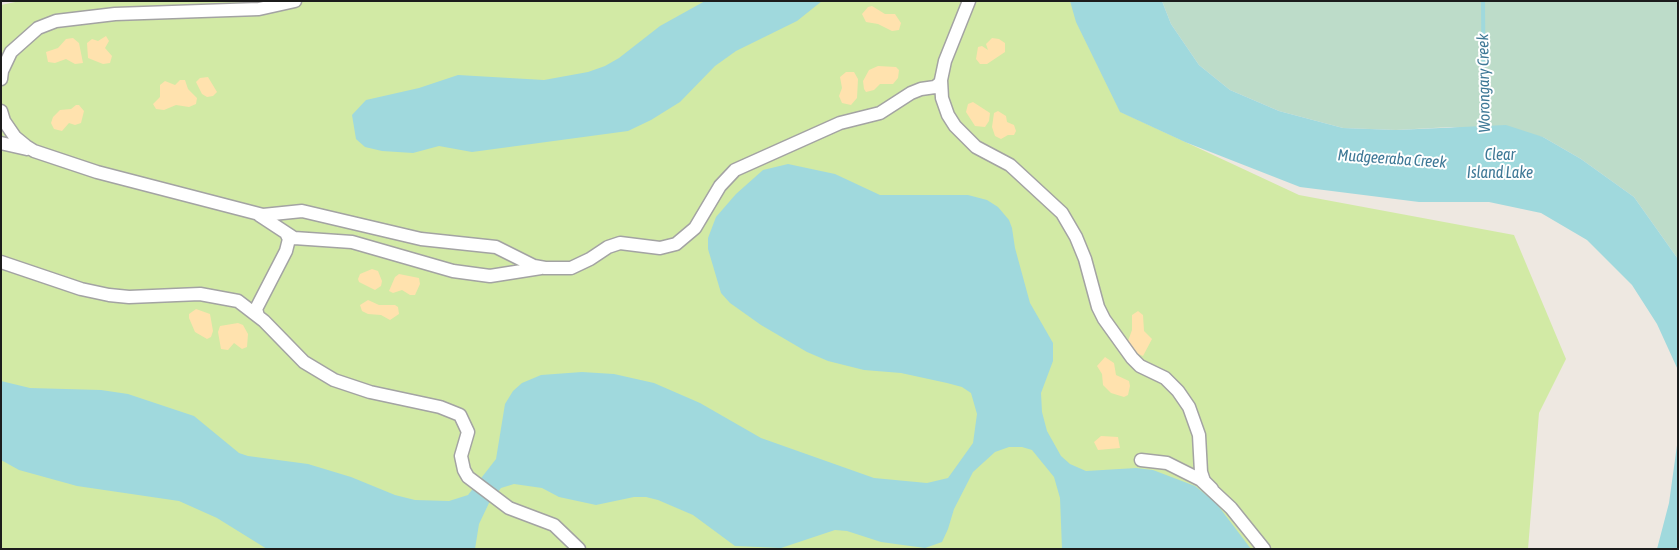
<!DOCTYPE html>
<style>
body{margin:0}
#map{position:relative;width:1679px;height:550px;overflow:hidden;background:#eee8e1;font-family:"Asap Condensed",sans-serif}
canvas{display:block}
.frame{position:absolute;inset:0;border:2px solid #1c1c1c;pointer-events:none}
</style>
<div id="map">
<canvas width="1679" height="550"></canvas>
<div class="frame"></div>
</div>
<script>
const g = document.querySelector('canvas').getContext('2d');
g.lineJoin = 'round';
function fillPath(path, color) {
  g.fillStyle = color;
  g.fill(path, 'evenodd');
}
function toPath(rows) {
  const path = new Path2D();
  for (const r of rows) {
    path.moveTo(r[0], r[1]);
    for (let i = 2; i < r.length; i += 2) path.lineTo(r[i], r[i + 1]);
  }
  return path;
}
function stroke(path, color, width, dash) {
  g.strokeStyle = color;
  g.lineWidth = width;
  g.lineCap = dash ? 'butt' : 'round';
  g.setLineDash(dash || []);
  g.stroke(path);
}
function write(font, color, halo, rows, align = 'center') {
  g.font = font + ' "Asap Condensed",sans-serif';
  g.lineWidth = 4;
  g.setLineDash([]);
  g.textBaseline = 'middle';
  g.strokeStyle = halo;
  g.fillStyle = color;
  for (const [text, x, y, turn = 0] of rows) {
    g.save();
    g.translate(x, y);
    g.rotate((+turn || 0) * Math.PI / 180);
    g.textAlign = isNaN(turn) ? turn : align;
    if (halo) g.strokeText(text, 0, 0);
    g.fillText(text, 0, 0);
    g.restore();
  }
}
const grass = toPath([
 [20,1,1070,1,1121,112,1299,195,1514,235,1566,359,1539,413,1528,549,1,549,1,5]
]);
const wetland = toPath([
 [1162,1,1678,1,1678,259,1634,197,1581,159,1543,137,1451,127,1396,130,1343,128,1279,111,1230,90,1199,65,1171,24]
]);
const sand = toPath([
 [872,6,885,14,895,14,901,23,899,30,892,31,878,24,866,22,862,14,868,7],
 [106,36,109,41,105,48,112,56,110,63,103,64,88,58,87,43,92,39,98,41],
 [73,38,79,43,83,63,75,64,66,59,55,63,48,62,46,52,58,48,66,39],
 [992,38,999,39,1005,43,1005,52,987,64,980,64,976,59,978,47,982,46,988,50,986,44],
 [878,66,896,67,899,70,898,78,893,84,880,84,874,90,866,92,864,89,863,81,869,70],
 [846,72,854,72,858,79,857,98,851,105,842,103,839,96,842,88,840,77],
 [208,77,217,92,213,96,207,97,202,94,196,82,200,78],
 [180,80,185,80,188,89,197,98,196,104,189,107,176,105,164,110,156,109,153,104,160,97,160,85,165,81,175,85],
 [973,102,990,113,989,121,985,127,975,126,966,112,968,104],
 [76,105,79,105,84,111,81,123,75,125,69,123,62,131,54,129,51,123,53,117,60,110,71,109],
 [998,111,1006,116,1007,122,1014,125,1016,131,1014,135,1008,135,1001,139,995,136,992,127,994,113],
 [372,269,378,271,382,281,381,286,375,290,359,282,358,279,360,274],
 [399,274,419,278,420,284,415,295,410,295,402,290,393,293,389,291,395,277],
 [368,300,379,305,395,305,398,307,399,314,390,320,381,315,368,314,362,311,360,305],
 [196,309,210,314,213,331,211,337,207,339,195,332,189,318,189,314],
 [1138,311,1143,315,1144,331,1152,339,1143,356,1136,353,1128,341,1132,330,1132,315],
 [238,323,243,325,248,334,247,347,242,349,234,343,228,350,221,349,218,332,220,326],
 [1105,357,1114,363,1116,375,1129,381,1130,386,1128,395,1124,397,1111,393,1103,385,1102,374,1097,366],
 [1101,436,1118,437,1120,448,1098,450,1094,442]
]);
const water = toPath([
 [705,1,822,1,797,21,736,51,715,66,680,102,651,120,628,131,472,152,439,146,413,153,382,151,365,147,356,139,352,115,366,100,419,88,458,75,544,80,588,72,605,66,619,58,660,26],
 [1070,1,1162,1,1171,24,1199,65,1230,90,1279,111,1343,128,1396,130,1506,125,1543,137,1581,159,1634,197,1678,259,1678,370,1657,324,1632,285,1587,240,1541,213,1489,202,1419,202,1300,187,1185,142,1120,112,1076,22],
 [788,164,835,174,880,195,968,195,987,200,998,207,1009,220,1012,228,1015,248,1030,303,1053,343,1053,361,1041,393,1042,412,1047,431,1061,456,1070,464,1086,471,1136,468,1153,470,1195,486,1216,503,1251,549,1062,549,1060,498,1054,477,1032,450,1022,447,1009,447,995,452,973,472,954,509,948,529,942,542,925,548,881,542,847,531,835,530,781,548,735,546,693,515,658,500,646,497,634,497,596,505,559,497,542,488,514,484,501,488,489,503,479,524,475,549,267,549,217,518,179,501,77,486,19,470,1,460,1,381,30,388,101,390,128,394,194,416,239,453,248,456,308,464,351,477,395,495,415,500,449,501,468,495,496,459,505,404,513,391,522,383,541,375,582,372,614,374,654,383,700,403,761,438,874,478,927,483,948,478,973,443,977,414,971,393,962,387,947,383,901,373,864,370,828,361,807,352,761,325,730,303,721,293,708,249,708,238,716,217,736,194,763,170],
 [1678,438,1678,549,1657,549,1669,503]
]);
const stream = toPath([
 [1483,1,1484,129]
]);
const minor = toPath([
 [969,1,945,61,941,80,942,98,948,115,955,126,976,147,1010,165,1062,213,1076,237,1085,259,1098,307,1104,319,1132,358,1140,366,1165,378,1178,391,1189,407,1199,435,1201,472,1204,481,1212,489],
 [1,79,2,71,11,52,38,28,56,21,115,14,259,9,295,1],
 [1,111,4,121,15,137,26,146,34,151,97,172,263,215,302,211,421,239,496,247,534,266,545,268,571,268,590,259,608,247,620,243,660,248,676,244,695,228,720,186,735,170,840,123,880,113,911,93,921,89,935,87,941,82],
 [1,143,27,149],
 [259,215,294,238,352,242,453,271,490,276,541,268],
 [1,262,81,289,109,295,129,297,200,294,238,301,264,321,304,362,334,380,370,392,440,407,460,415,468,432,461,456,464,470,468,477,509,508,554,525,579,549],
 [258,316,256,309,286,251,289,239,287,235],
 [1141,460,1167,463,1201,480,1231,508,1264,549]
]);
const waterNames = [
 ["Worongary Creek",1484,83,-91],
 ["Clear",1500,155],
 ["Island Lake",1500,173],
 ["Mudgeeraba Creek",1392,159,4]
];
fillPath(grass, '#d2eaa5');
fillPath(wetland, '#bddcc9');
fillPath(sand, '#ffe2ae');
fillPath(water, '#a0d9dd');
stroke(stream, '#a0d9dd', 4);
stroke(minor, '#a3a3a3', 15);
stroke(minor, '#fff', 12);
write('italic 16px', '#3e7896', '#fff', waterNames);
</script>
